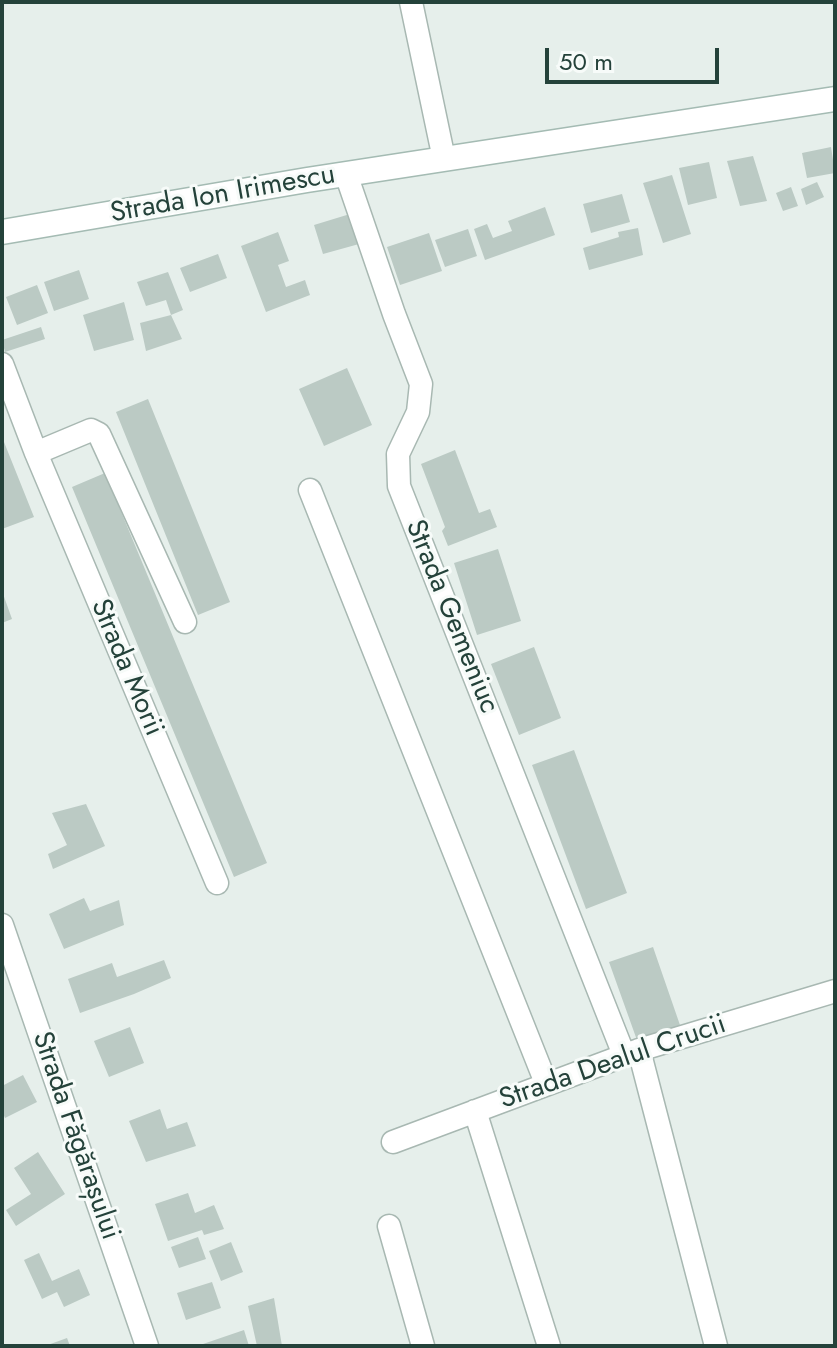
<!DOCTYPE html>
<meta charset="utf-8">
<style>
body{margin:0}
#map{position:relative;width:837px;height:1348px;overflow:hidden;background:#e6efeb;font-family:Jost,sans-serif}
canvas{display:block}
.frame{position:absolute;inset:0;border:4px solid #24423a;pointer-events:none}
.scale{position:absolute;left:545px;top:48px;width:174px;height:36px;box-sizing:border-box;border:4px solid #24423a;border-top:0;padding-left:10px;font-size:24px;line-height:28px;white-space:nowrap;color:#24423a;-webkit-text-stroke:6px #f7fbf9;paint-order:stroke}
</style>
<div id="map">
<canvas width="837" height="1348"></canvas>
<div class="frame"></div>
<div class="scale">50 m</div>
</div>
<script>
const g = document.querySelector('canvas').getContext('2d');
g.lineJoin = 'round';
function fillPath(path, color) {
  g.fillStyle = color;
  g.fill(path, 'evenodd');
}
function toPath(rows) {
  const path = new Path2D();
  for (const r of rows) {
    path.moveTo(r[0], r[1]);
    for (let i = 2; i < r.length; i += 2) path.lineTo(r[i], r[i + 1]);
  }
  return path;
}
function stroke(path, color, width, dash) {
  g.strokeStyle = color;
  g.lineWidth = width;
  g.lineCap = dash ? 'butt' : 'round';
  g.setLineDash(dash || []);
  g.stroke(path);
}
function write(font, color, halo, rows, align = 'center') {
  g.font = font + ' Jost,sans-serif';
  g.lineWidth = 6;
  g.setLineDash([]);
  g.textBaseline = 'middle';
  g.strokeStyle = halo;
  g.fillStyle = color;
  for (const [text, x, y, turn = 0] of rows) {
    g.save();
    g.translate(x, y);
    g.rotate((+turn || 0) * Math.PI / 180);
    g.textAlign = isNaN(turn) ? turn : align;
    if (halo) g.strokeText(text, 0, 0);
    g.fillText(text, 0, 0);
    g.restore();
  }
}
const building = toPath([
 [831,147,835,173,807,178,802,153],
 [753,156,767,201,740,206,727,161],
 [709,162,717,198,688,205,679,168],
 [672,175,691,234,663,243,643,183],
 [817,182,824,197,806,205,801,189],
 [791,187,798,206,783,211,776,193],
 [622,194,630,222,591,233,583,204],
 [545,207,555,235,485,260,474,229,487,224,493,238,512,231,508,221],
 [350,214,359,244,323,254,314,225],
 [638,228,643,255,589,270,583,248,619,237,618,232],
 [468,229,477,256,445,267,435,240],
 [278,232,289,261,278,265,286,287,305,280,310,295,266,312,241,246],
 [429,233,442,271,400,285,387,247],
 [218,254,227,278,190,292,180,268],
 [79,270,89,299,54,311,44,282],
 [168,272,183,310,171,315,166,300,146,306,137,282],
 [37,285,48,313,17,325,6,297],
 [124,302,134,340,94,351,83,315],
 [171,315,182,339,146,351,140,323],
 [41,327,45,339,5,352,2,340],
 [347,368,372,425,324,446,299,389],
 [148,399,230,602,198,615,116,412],
 [2,437,34,517,2,529],
 [455,450,479,513,490,509,497,527,448,546,442,531,445,527,421,464],
 [105,473,267,863,234,877,72,487],
 [498,549,521,621,477,635,454,563],
 [2,591,12,619,2,623],
 [534,647,561,718,519,735,491,664],
 [574,750,627,893,586,909,532,765],
 [86,804,105,846,53,869,48,854,67,845,52,813],
 [84,898,90,911,119,900,124,925,64,949,49,914],
 [653,947,681,1028,638,1043,609,962],
 [164,960,171,978,134,994,80,1013,68,979,112,963,117,977],
 [130,1027,144,1063,109,1077,94,1041],
 [23,1075,37,1102,5,1118,2,1111,2,1086],
 [160,1109,167,1129,187,1122,196,1146,146,1162,129,1121],
 [38,1152,65,1194,16,1226,6,1210,31,1194,14,1168],
 [188,1193,195,1213,214,1205,224,1229,204,1235,202,1230,168,1241,155,1204],
 [198,1237,206,1259,179,1268,171,1247],
 [231,1242,243,1272,221,1281,209,1251],
 [39,1253,52,1281,79,1269,90,1295,64,1307,57,1292,42,1299,24,1260],
 [212,1282,221,1308,186,1320,177,1293],
 [274,1298,282,1346,257,1346,248,1306],
 [244,1330,249,1346,204,1346,203,1344],
 [67,1338,70,1346,45,1346]
]);
const street = toPath([
 [411,2,444,159],
 [346,174,394,314,421,384,418,412,398,454,399,486,624,1055],
 [2,364,36,453,217,883],
 [36,453,91,430,99,434,185,622],
 [310,490,546,1083],
 [2,925,147,1346],
 [639,1050,716,1346],
 [475,1111,549,1346],
 [393,1142,639,1050,835,991],
 [389,1226,423,1346]
]);
const secondary = toPath([
 [2,232,307,180,835,99]
]);
const streetNames = [
 ["Strada Ion Irimescu",223,195,-10],
 ["Strada Gemeniuc",451,617,68],
 ["Strada Morii",126,668,67],
 ["Strada Dealul Crucii",613,1063,-19],
 ["Strada Făgărașului",75,1136,71]
];
fillPath(building, '#bbcac4');
stroke(street, '#a8b8b2', 25);
stroke(secondary, '#a4bbb3', 27);
stroke(street, '#fff', 22);
stroke(secondary, '#fff', 24);
write('28px', '#24423a', '#f7fbf9', streetNames);
</script>
